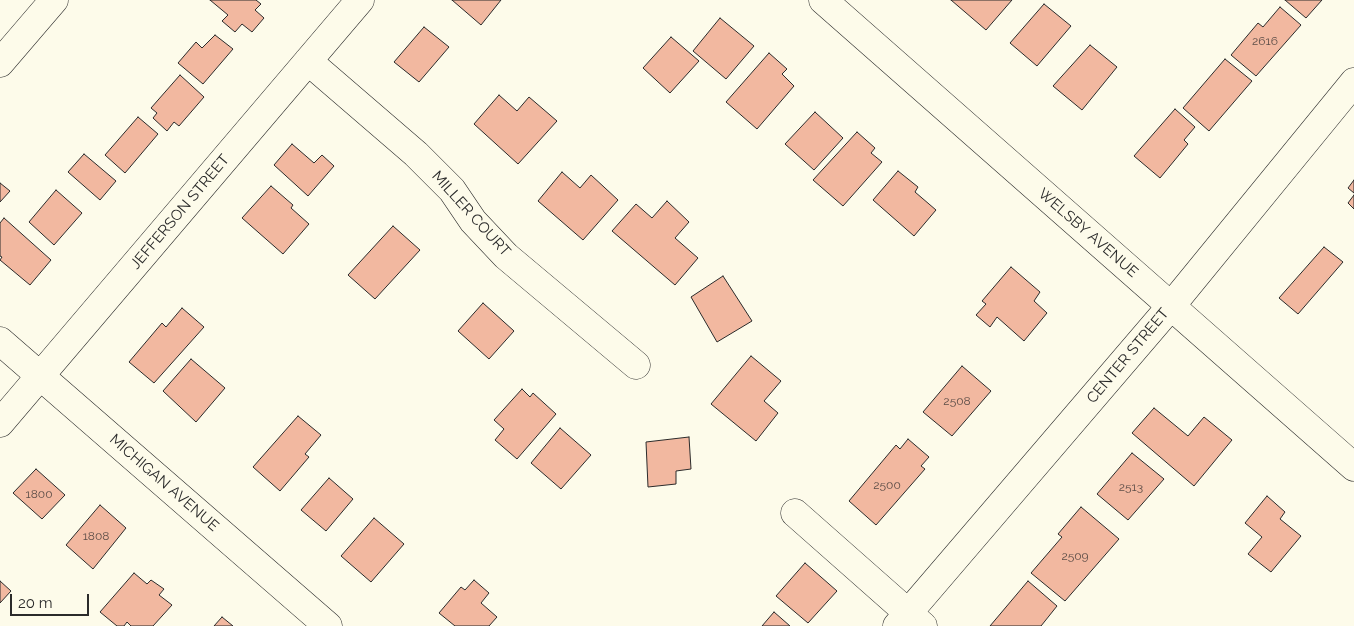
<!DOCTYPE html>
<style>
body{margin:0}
#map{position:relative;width:1354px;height:626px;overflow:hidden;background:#fdfbea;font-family:Raleway,sans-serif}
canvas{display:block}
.scale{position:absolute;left:10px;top:594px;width:79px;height:22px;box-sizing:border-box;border:2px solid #2b2b2b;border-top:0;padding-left:6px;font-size:15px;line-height:18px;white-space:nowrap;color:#2b2b2b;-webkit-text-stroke:4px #fdfbea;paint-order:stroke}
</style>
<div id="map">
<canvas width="1354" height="626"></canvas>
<div class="scale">20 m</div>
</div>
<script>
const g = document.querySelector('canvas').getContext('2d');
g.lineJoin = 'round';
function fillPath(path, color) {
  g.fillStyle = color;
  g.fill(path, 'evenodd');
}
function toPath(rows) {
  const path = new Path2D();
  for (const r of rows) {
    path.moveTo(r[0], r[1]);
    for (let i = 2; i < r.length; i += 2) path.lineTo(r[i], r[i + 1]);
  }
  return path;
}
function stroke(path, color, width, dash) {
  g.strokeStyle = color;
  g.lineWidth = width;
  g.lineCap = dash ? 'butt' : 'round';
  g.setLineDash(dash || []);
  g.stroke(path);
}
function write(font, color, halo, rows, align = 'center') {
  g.font = font + ' Raleway,sans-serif';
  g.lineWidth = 4;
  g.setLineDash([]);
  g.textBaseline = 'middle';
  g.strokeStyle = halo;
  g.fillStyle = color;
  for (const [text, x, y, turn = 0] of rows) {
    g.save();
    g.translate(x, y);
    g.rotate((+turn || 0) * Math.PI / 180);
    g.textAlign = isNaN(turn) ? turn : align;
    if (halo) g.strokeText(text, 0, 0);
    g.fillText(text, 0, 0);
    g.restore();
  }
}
const building = toPath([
 [210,0,256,0,261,4,255,10,264,18,252,32,242,24,235,32,222,21,228,15,210,0],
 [452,0,501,0,481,25,452,0],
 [951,0,1012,0,986,30,951,0],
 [1285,0,1322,0,1306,18,1285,0],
 [1044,4,1071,26,1037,66,1010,43,1044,4],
 [1280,7,1301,25,1256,76,1231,55,1258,23,1263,27,1280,7],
 [720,18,754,46,726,79,693,51,720,18],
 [424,27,449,47,419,82,394,62,424,27],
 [215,35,233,49,203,84,178,63,196,42,202,48,215,35],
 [671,37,699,61,670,93,643,68,671,37],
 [1090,45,1117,67,1082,110,1053,86,1090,45],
 [769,53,787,69,782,74,794,86,757,129,726,102,769,53],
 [1225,59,1252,81,1209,131,1183,108,1225,59],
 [180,75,204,97,179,126,174,122,167,131,153,118,157,113,151,108,180,75],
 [499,95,517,111,529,97,557,121,518,164,474,124,499,95],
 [1175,109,1195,127,1184,140,1188,144,1160,178,1134,156,1175,109],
 [815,112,843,138,814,170,785,144,815,112],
 [138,117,158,134,125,173,105,155,138,117],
 [857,132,875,148,871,153,882,162,843,206,813,180,857,132],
 [292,144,314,163,322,155,334,166,308,196,274,165,292,144],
 [84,154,116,181,100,200,68,172,84,154],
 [898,171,918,187,915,192,936,210,914,236,873,200,898,171],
 [562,172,580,188,591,175,618,200,583,240,538,201,562,172],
 [1354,180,1354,193,1348,188,1354,180],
 [0,183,10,191,0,202,0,183],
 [271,186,293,205,291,208,309,224,283,254,242,218,271,186],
 [56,190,82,213,54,245,29,222,56,190],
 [1354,195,1354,209,1348,203,1354,195],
 [667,201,689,222,675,238,698,258,675,285,612,231,636,204,652,218,667,201],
 [4,218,51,260,30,285,0,260,2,257,0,256,0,223,4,218],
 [393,226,420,250,375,299,348,275,393,226],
 [1324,247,1343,262,1298,314,1279,298,1324,247],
 [1011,267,1040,292,1034,301,1047,313,1024,341,997,317,990,327,976,315,986,304,982,301,1011,267],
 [723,276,752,321,717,342,691,297,723,276],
 [483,303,514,331,489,359,458,331,483,303],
 [182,308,204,327,154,383,129,362,162,323,166,327,182,308],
 [751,356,781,381,764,401,778,413,756,441,711,404,751,356],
 [191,359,225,388,196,422,163,391,191,359],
 [962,366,991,391,952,436,923,412,962,366],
 [522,389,530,397,533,393,556,414,517,459,495,440,504,429,494,420,522,389],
 [1154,408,1188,436,1204,417,1232,440,1194,486,1132,433,1154,408],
 [298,416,321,435,305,454,309,457,280,491,253,467,298,416],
 [560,428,591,455,561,489,531,463,560,428],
 [689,437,691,469,676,471,676,484,648,487,646,442,689,437],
 [908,439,929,457,921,466,925,469,876,525,849,501,896,445,900,449,908,439],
 [1132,453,1164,479,1128,520,1097,494,1132,453],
 [36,469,65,495,42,519,13,493,36,469],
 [329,478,353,499,326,531,301,510,329,478],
 [1267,496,1285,512,1280,519,1301,536,1271,572,1248,554,1262,537,1245,523,1267,496],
 [100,505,126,528,93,569,66,545,100,505],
 [1081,507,1119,539,1065,601,1031,573,1062,537,1058,534,1081,507],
 [374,518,404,544,371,582,341,556,374,518],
 [805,563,837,591,808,623,776,596,805,563],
 [134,573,147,584,151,580,164,589,159,595,172,605,153,626,131,626,127,622,124,626,117,626,100,612,134,573],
 [474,580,489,593,481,603,497,617,489,626,455,626,439,613,461,587,465,590,474,580],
 [0,581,11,591,0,603,0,581],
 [1028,581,1057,606,1041,626,990,626,1028,581],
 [774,612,790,626,762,626,774,612],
 [222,617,233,626,214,626,222,617]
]);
const minor = toPath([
 [823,0,1354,467],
 [308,61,416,154,452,190,473,221,506,256,636,365],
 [0,63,54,0],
 [0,341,328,626],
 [0,423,360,0],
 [795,513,923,626],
 [897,626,1171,306,1354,82]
]);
const numberNames = [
 ["2616",1265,41],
 ["2508",957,401],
 ["2500",887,485],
 ["2513",1131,487],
 ["1800",39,494],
 ["1808",96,536],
 ["2509",1075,556]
];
const streetNames = [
 ["JEFFERSON STREET",180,212,-50],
 ["MILLER COURT",471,214,48],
 ["WELSBY AVENUE",1088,233,41],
 ["CENTER STREET",1128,356,-50],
 ["MICHIGAN AVENUE",164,483,41]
];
fillPath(building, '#f2b8a0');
stroke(building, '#2b2b2b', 1);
stroke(minor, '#2b2b2b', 29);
stroke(minor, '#fdfbea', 28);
write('12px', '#5d4e48', null, numberNames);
write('15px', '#2b2b2b', '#fdfbea', streetNames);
</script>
